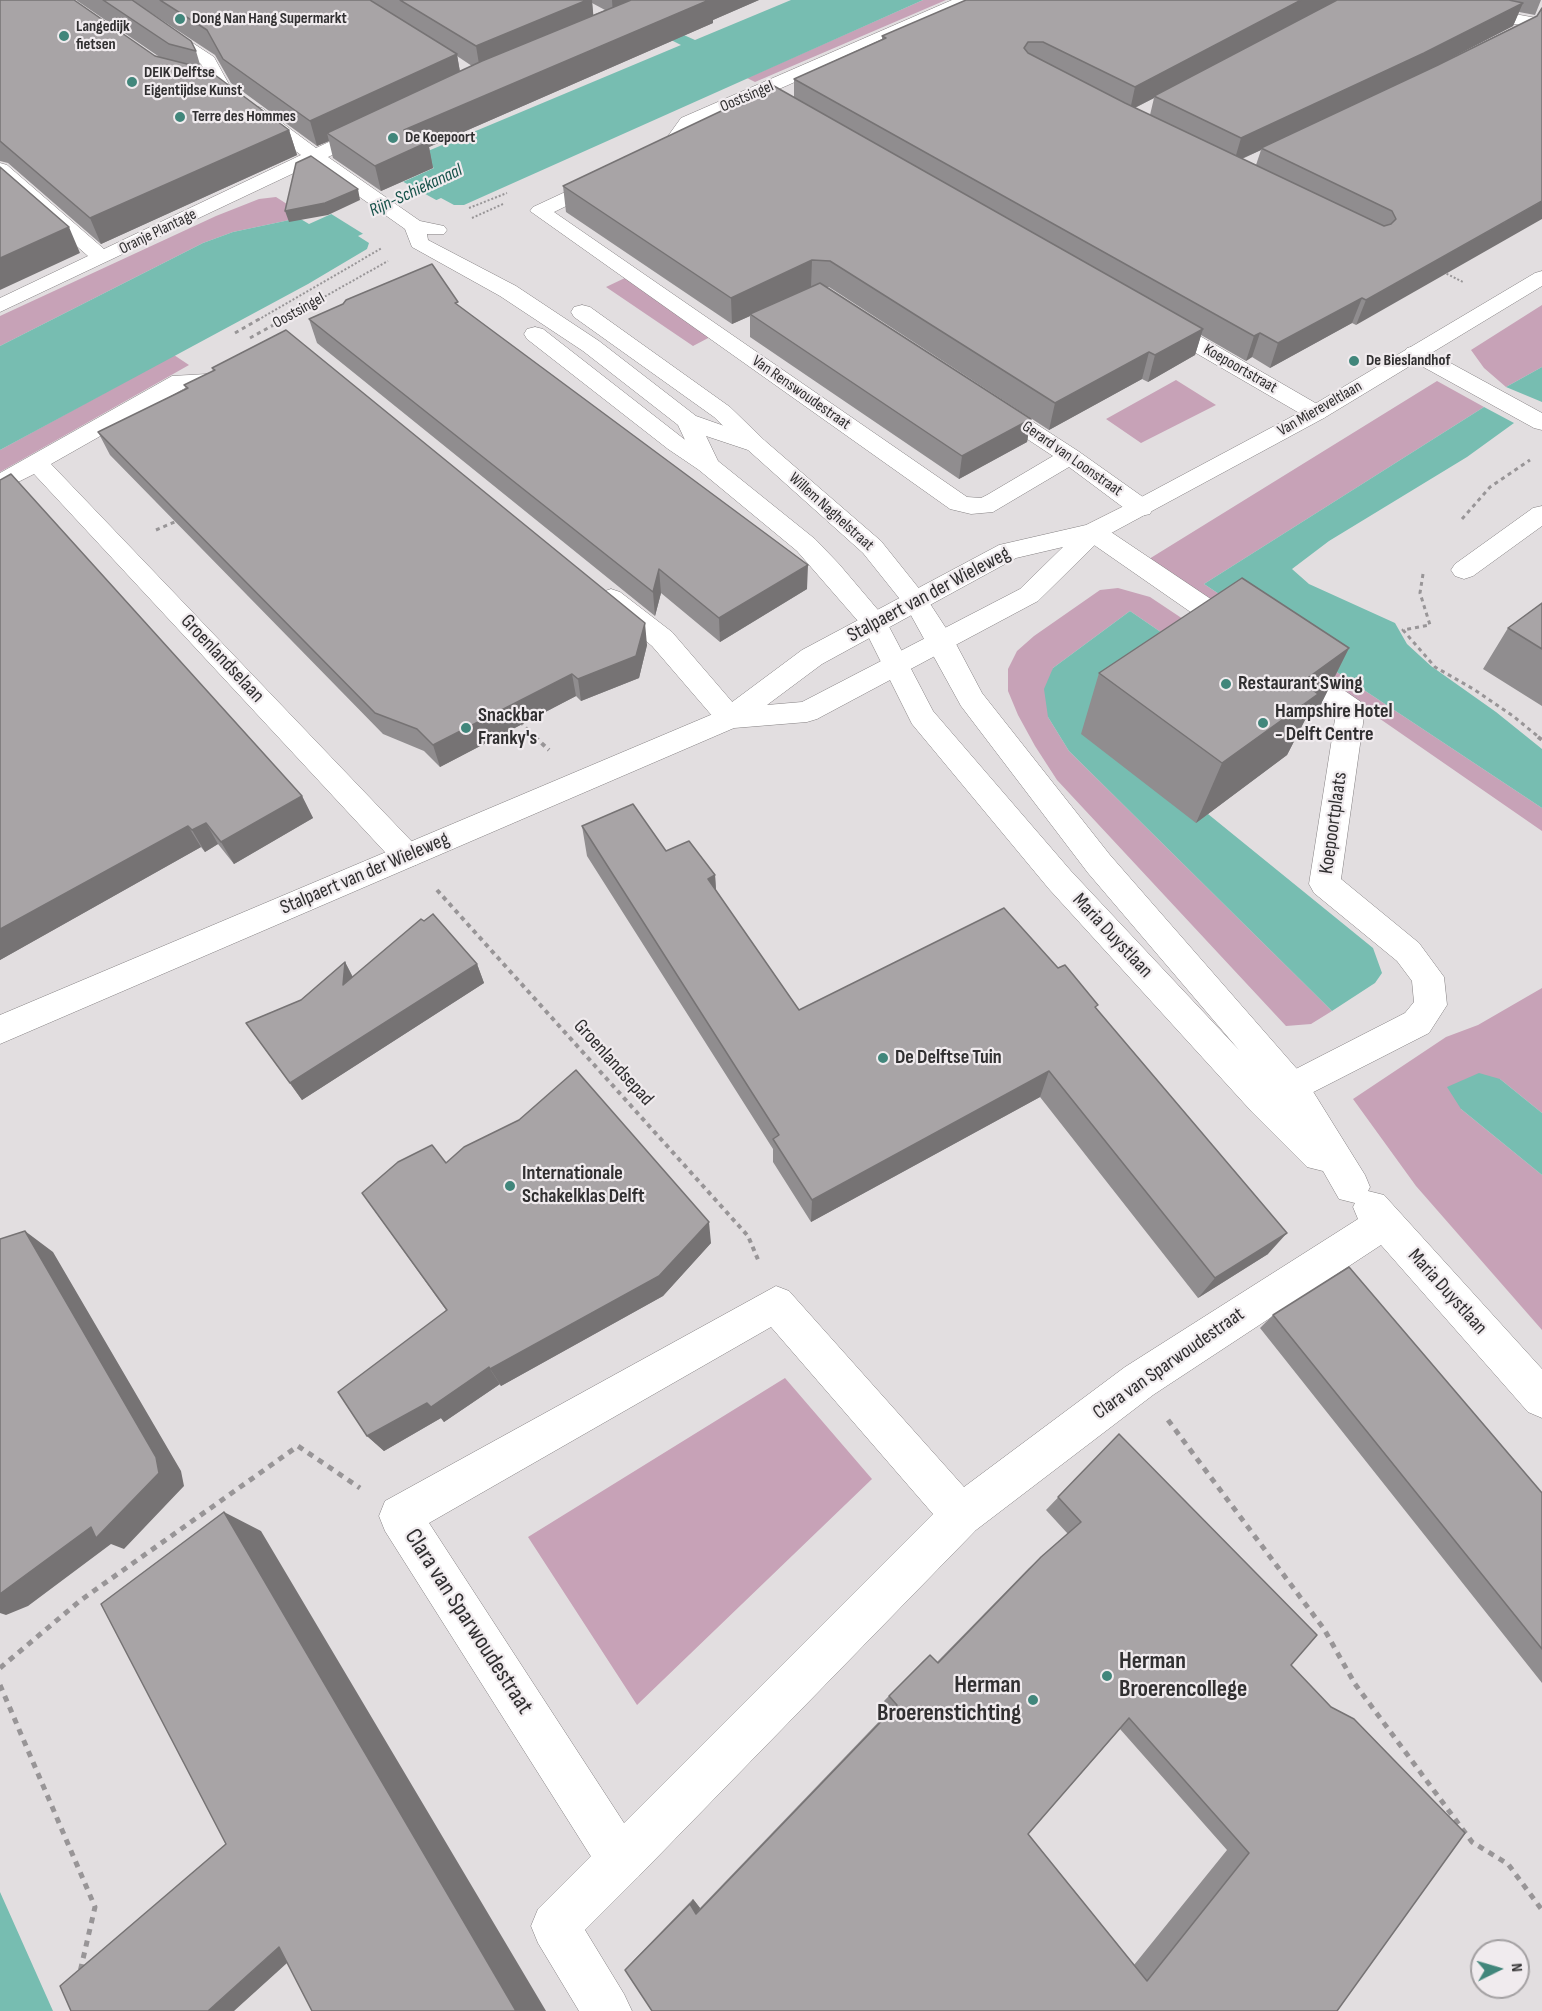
<!DOCTYPE html>
<style>
body{margin:0}
#map{position:relative;width:1542px;height:2011px;overflow:hidden;background:#e2dee0;font-family:"Sofia Sans Condensed",sans-serif}
canvas{display:block}
.north{position:absolute;left:1470px;top:1939px;width:60px;height:60px;box-sizing:border-box;background:#f0ebee;border:2px solid #a3a0a2;border-radius:50%;rotate:85deg;font-size:16px;font-weight:700;line-height:24px;text-align:center;color:#302f30}
.north::after{content:'';display:block;margin:auto;width:21px;height:27px;background:#41867b;clip-path:polygon(50% 0,100% 100%,50% 72%,0 100%)}
</style>
<div id="map">
<canvas width="1542" height="2011"></canvas>
<div class="north">N</div>
</div>
<script>
const g = document.querySelector('canvas').getContext('2d');
g.lineJoin = 'round';
function fillPath(path, color) {
  g.fillStyle = color;
  g.fill(path, 'evenodd');
}
function toPath(rows) {
  const path = new Path2D();
  for (const r of rows) {
    path.moveTo(r[0], r[1]);
    for (let i = 2; i < r.length; i += 2) path.lineTo(r[i], r[i + 1]);
  }
  return path;
}
function stroke(path, color, width, dash) {
  g.strokeStyle = color;
  g.lineWidth = width;
  g.lineCap = dash ? 'butt' : 'round';
  g.setLineDash(dash || []);
  g.stroke(path);
}
function write(font, color, halo, rows, align = 'center') {
  g.font = font + ' "Sofia Sans Condensed",sans-serif';
  g.lineWidth = 4.5;
  g.setLineDash([]);
  g.textBaseline = 'middle';
  g.strokeStyle = halo;
  g.fillStyle = color;
  for (const [text, x, y, turn = 0] of rows) {
    g.save();
    g.translate(x, y);
    g.rotate((+turn || 0) * Math.PI / 180);
    g.textAlign = isNaN(turn) ? turn : align;
    if (halo) g.strokeText(text, 0, 0);
    g.fillText(text, 0, 0);
    g.restore();
  }
}
const green = toPath([
 [923,0,946,0,755,82,747,78],
 [276,197,290,206,299,218,233,232,203,243,0,346,0,316,216,216,259,199],
 [627,277,712,336,693,346,606,287],
 [1542,305,1542,367,1506,387,1484,368,1471,350],
 [174,355,189,365,0,472,0,450],
 [1176,380,1216,405,1141,443,1106,419],
 [1437,381,1484,407,1204,584,1542,808,1542,831,1149,559],
 [1118,588,1150,597,1204,633,1184,648,1130,611,1053,668,1048,717,1069,751,1332,1011,1311,1024,1286,1026,1057,780,1035,746,1018,715,1008,691,1008,669,1017,651,1034,636,1100,590],
 [1542,988,1542,1113,1500,1079,1461,1109,1542,1175,1542,1330,1416,1186,1353,1099,1446,1037,1478,1025],
 [785,1378,872,1479,637,1705,528,1537]
]);
const water = toPath([
 [791,0,923,0,464,205,454,205,441,198,358,236,369,243,367,249,308,284,0,450,0,346,203,243,233,232,299,218,309,224,434,168,416,156,681,45,645,27,657,23,695,40],
 [1542,367,1542,402,1506,387],
 [1484,407,1514,423,1467,457,1329,541,1292,569,1309,584,1395,623,1407,644,1431,666,1496,712,1542,749,1542,808,1204,584],
 [1130,611,1184,648,1208,814,1373,948,1382,973,1375,983,1332,1011,1069,751,1048,717,1044,689,1053,668],
 [1479,1073,1500,1079,1542,1113,1542,1175,1461,1109,1447,1087],
 [0,1892,53,2011,0,2011]
]);
const pier = toPath([
 [400,180,438,201,365,235,328,212]
]);
const pathFar3 = toPath([
 [469,208,507,193],
 [472,218,503,204],
 [1443,272,1463,282],
 [258,320,382,248],
 [283,320,388,261]
]);
const pathFar2 = toPath([
 [235,333,261,318],
 [250,338,286,318],
 [1462,519,1490,487,1530,460],
 [156,530,179,520],
 [1423,574,1420,593,1430,625,1403,630,1435,667,1475,690,1513,716,1540,738],
 [520,722,537,738]
]);
const pathFar1 = toPath([
 [535,737,549,750],
 [1538,737,1542,740],
 [437,890,748,1236,759,1262]
]);
const path = toPath([
 [1168,1420,1324,1629,1355,1684,1472,1842,1508,1864,1542,1910],
 [0,1668,81,1600,298,1446,360,1488],
 [0,1685,95,1907,80,1972]
]);
const lane = toPath([
 [582,305,590,307,730,407,764,440,768,445,764,450,756,452,748,450,714,417,574,317,571,312,574,307,582,305],
 [535,327,543,329,684,439,717,460,720,465,717,470,708,473,699,470,668,449,527,339,524,334,527,329,535,327],
 [1415,346,1423,348,1542,413,1542,430,1534,428,1407,358,1404,353,1407,348,1415,346],
 [1542,506,1542,526,1473,576,1464,579,1455,576,1451,570,1455,564,1533,508,1542,506],
 [1093,524,1102,526,1248,624,1251,631,1248,638,1238,640,1228,638,1084,538,1080,532,1084,526,1093,524],
 [1290,657,1300,660,1361,702,1365,709,1341,879,1419,943,1444,977,1447,1005,1429,1033,1292,1103,1280,1099,1275,1088,1280,1077,1405,1013,1414,1002,1412,981,1397,961,1314,893,1309,884,1336,713,1280,674,1276,667,1280,660,1290,657],
 [621,1837,638,1843,644,1860,638,1877,585,1930,624,1994,632,2011,579,2011,538,1943,531,1926,538,1909,604,1843,621,1837]
]);
const street = toPath([
 [108,0,127,0,214,57,231,88,228,92,216,92,201,64,108,0],
 [952,0,974,0,972,4,695,126,677,151,657,161,643,161,640,157,643,153,663,143,681,118,952,0],
 [1403,0,1438,0,1542,19,1542,29,1411,5,1403,0],
 [255,106,262,108,316,148,365,125,379,125,381,129,379,133,328,157,420,221,444,226,447,230,444,234,427,234,428,240,516,286,599,341,696,416,764,440,881,541,925,596,955,642,982,693,1110,855,1304,1077,1365,1175,1370,1187,1368,1191,1384,1195,1542,1369,1542,1418,1528,1412,1381,1245,1153,1395,976,1530,638,1877,621,1883,604,1877,385,1531,379,1516,385,1501,776,1286,789,1291,964,1487,1125,1367,1358,1219,1353,1207,1355,1203,1339,1199,1323,1171,1307,1167,1252,1112,1049,889,912,724,864,628,797,551,699,470,678,425,583,351,500,296,412,247,405,229,313,164,0,312,0,298,88,256,0,179,0,163,7,165,104,249,301,155,248,116,246,112,248,108,255,106],
 [706,436,748,450,863,553,907,608,961,706,1088,873,1239,1050,1071,871,933,711,884,617,839,564,815,539,718,461,706,436],
 [771,1327,933,1514,624,1823,429,1523,771,1327],
 [604,174,611,176,614,180,611,184,554,212,967,497,981,498,987,495,1053,456,983,410,979,405,983,400,991,398,999,400,1078,451,1150,502,1153,508,1150,514,1141,516,1132,514,1069,467,993,512,971,514,950,509,530,211,533,207,604,174],
 [1159,315,1167,317,1324,408,1328,413,1324,418,1316,420,1308,418,1151,327,1148,322,1151,317,1159,315],
 [233,364,241,366,244,371,241,376,211,388,185,388,51,464,418,848,422,856,418,864,407,868,396,864,34,474,0,491,0,473,172,376,207,374,233,364],
 [611,589,620,592,672,632,740,711,744,718,740,725,730,728,720,725,652,646,602,604,598,598,602,592,611,589]
]);
const secondary = toPath([
 [1542,271,1542,286,1324,418,1102,538,1038,601,817,719,807,722,734,728,0,1044,0,1015,720,711,802,650,999,545,1086,525,1132,502,1308,408,1535,273,1542,271],
 [1063,547,1020,589,802,702,767,705,822,664,1016,558,1063,547]
]);
const wall = toPath([
 [0,0,161,58,76,0,759,0,713,20,713,23,429,147,433,168,381,191,333,158,329,141,317,146,231,83,215,55,142,7,196,51,201,68,289,130,297,155,101,244,8,163,0,161],
 [592,3,605,10,593,15],
 [457,56,472,66,460,71],
 [966,0,1541,0,1535,15,1519,12,1513,26,1429,69,1537,16,1356,325,1352,323,1270,368,1252,357,1246,361,1201,335,1195,355,1148,382,1142,379,1049,430,829,287,826,287,1031,419,1027,442,959,479,750,337,750,316,732,324,566,212,563,186,794,98,794,79,882,39,882,36],
 [1154,98,1150,115,1135,108],
 [1261,150,1256,165,1242,159],
 [309,319,807,589,720,642,661,593,655,616,317,343],
 [212,368,647,645,639,678,581,701,576,696,440,767,424,751,383,734,110,455,98,432,186,389,184,385,213,371],
 [0,480,302,796,313,818,234,864,218,844,205,852,201,847,0,960],
 [1542,603,1542,706,1483,669,1508,628],
 [1349,648,1318,710,1305,720,1287,755,1196,823,1081,734,1099,673],
 [582,826,666,851,715,875,716,891,799,1010,1058,968,1097,1009,1268,1254,1198,1298,1040,1097,811,1222,773,1162,773,1149,587,856],
 [345,962,353,977,477,964,484,983,302,1100,246,1023,301,1000],
 [362,1193,711,1243,663,1296,501,1386,500,1384,444,1422,441,1418,384,1451,367,1436,446,1310],
 [1273,1315,1542,1493,1542,1683,1260,1328],
 [1119,1434,1291,1665,1337,2011,625,1970,633,1961,693,1899,700,1908,891,1709,884,1701,923,1661,930,1655,937,1662,1029,1568,1068,1534,1046,1510],
 [1120,1729,1227,1850,1134,1965,1028,1834]
]);
const shadedWall = toPath([
 [587,0,592,0,594,23,480,70,476,46],
 [612,0,649,0,613,15],
 [707,0,759,0,713,20,713,23,429,147,433,168,381,191,375,166,404,130],
 [1301,0,1337,0,1154,96,1154,98,1130,110,1135,87],
 [1523,3,1513,26,1415,77,1261,148,1261,150,1234,162,1241,138],
 [457,54,461,79,327,133,329,141,317,146,310,121],
 [289,130,297,155,101,244,90,218],
 [358,189,360,200,328,215,289,222,285,211],
 [1542,201,1542,219,1356,325,1366,300],
 [69,227,80,253,0,290,0,258],
 [812,260,811,287,750,314,750,316,732,324,731,298],
 [1362,298,1352,323,1270,368,1278,343],
 [1203,329,1195,355,1148,382,1155,355],
 [1260,333,1252,357,1246,361,1254,336],
 [1149,352,1142,379,1049,430,1055,403],
 [1031,419,1027,442,959,479,962,456],
 [808,565,807,589,720,642,719,618],
 [659,569,661,593,655,616,653,592],
 [645,623,647,645,639,678,581,701,578,679],
 [1349,648,1318,710,1305,720,1287,755,1196,823,1222,763,1302,682],
 [572,674,576,696,440,767,433,745],
 [302,796,313,818,234,864,221,842],
 [206,823,218,844,205,852,192,830],
 [188,826,201,847,0,960,0,929],
 [715,875,717,905,708,879],
 [345,962,355,982,343,985],
 [477,964,484,983,302,1100,290,1083],
 [1049,1071,1040,1097,811,1222,812,1200],
 [709,1222,711,1243,663,1296,501,1386,490,1369],
 [25,1231,53,1252,181,1471,184,1486,124,1549,111,1544,28,1606,6,1615,0,1613,0,1594],
 [1287,1233,1268,1254,1198,1298,1215,1278],
 [489,1367,500,1384,444,1422,441,1418,384,1451,367,1436],
 [224,1512,261,1531,546,2011,516,2011],
 [693,1899,700,1908,696,1914,690,1904],
 [318,1935,234,2011,208,2011,279,1947]
]);
const building = toPath([
 [0,0,74,0,155,56,207,69,289,130,90,218,0,141,0,0],
 [103,0,132,0,191,41,196,51,169,44,103,0],
 [160,0,370,0,457,54,310,121,223,59,207,30,160,0],
 [400,0,587,0,476,46,400,0],
 [631,0,709,0,404,130,428,142,375,166,327,133,482,61,631,0],
 [966,0,1301,0,1135,87,1043,42,1028,42,1024,48,1028,53,1125,103,1384,226,1391,224,1396,219,1392,211,1261,148,1438,65,1537,16,1542,8,1542,201,1366,300,1362,298,1278,343,1260,333,1254,336,794,79,886,38,882,36,966,0],
 [1337,0,1509,0,1523,3,1424,53,1241,138,1154,96,1337,0],
 [774,86,1203,329,1155,355,1149,352,1055,403,830,261,812,260,731,298,563,186,774,86],
 [311,156,358,189,325,203,285,211,296,163,311,156],
 [0,167,69,227,0,258,0,167],
 [432,264,458,302,455,303,808,565,719,618,659,569,653,592,309,319,343,304,346,300,432,264],
 [820,283,1031,419,962,456,750,314,820,283],
 [286,330,645,623,636,656,578,679,572,674,433,745,417,729,375,713,98,432,188,388,184,385,215,370,212,368,286,330],
 [11,474,302,796,221,842,206,823,192,830,188,826,0,929,0,480,11,474],
 [1242,578,1349,648,1302,682,1318,694,1222,763,1099,673,1242,578],
 [1542,603,1542,649,1508,628,1542,603],
 [633,804,666,851,689,841,715,875,708,879,799,1010,1004,908,1058,968,1065,965,1098,1005,1095,1007,1287,1233,1215,1278,1049,1071,812,1200,773,1139,779,1135,582,826,633,804],
 [433,914,477,964,290,1083,246,1023,301,1000,345,962,343,985,421,919,424,921,433,914],
 [576,1070,709,1222,659,1276,490,1369,489,1367,431,1407,427,1403,367,1436,338,1392,447,1310,362,1193,398,1162,432,1145,446,1163,464,1147,519,1120,576,1070],
 [25,1231,156,1457,159,1473,96,1538,91,1527,0,1594,0,1239,25,1231],
 [1349,1267,1542,1493,1542,1649,1273,1315,1349,1267],
 [1119,1434,1317,1635,1291,1665,1331,1707,1354,1719,1465,1833,1337,2011,652,2011,625,1970,690,1904,696,1914,897,1705,889,1696,930,1655,938,1663,1041,1557,1081,1522,1058,1497,1119,1434],
 [1129,1718,1249,1853,1147,1981,1028,1834,1129,1718],
 [224,1512,516,2011,312,2011,279,1947,208,2011,71,2011,60,1986,226,1844,101,1604,224,1512]
]);
const markers = [
 [180,19,6,"#41867b"],
 [64,36,6,"#41867b"],
 [132,82,6,"#41867b"],
 [180,117,6,"#41867b"],
 [393,138,6,"#41867b"],
 [1354,361,6,"#41867b"],
 [1226,684,6,"#41867b"],
 [1263,723,6,"#41867b"],
 [466,728,6,"#41867b"],
 [883,1058,6,"#41867b"],
 [510,1186,6,"#41867b"],
 [1107,1676,6,"#41867b"],
 [1033,1700,6,"#41867b"]
];
const farPoinames = [
 ["Dong Nan Hang Supermarkt",192,19],
 ["Langedijk",76,27],
 ["fietsen",76,45],
 ["DEIK Delftse",144,73],
 ["Eigentijdse Kunst",144,91],
 ["Terre des Hommes",192,117],
 ["De Koepoort",405,138],
 ["De Bieslandhof",1366,361]
];
const farStreetnames = [
 ["Oostsingel",747,97,-23],
 ["Oranje Plantage",158,232,-26],
 ["Oostsingel",299,311,-29],
 ["Koepoortstraat",1240,369,30],
 ["Van Renswoudestraat",801,393,35],
 ["Van Miereveltlaan",1320,409,-30],
 ["Gerard van Loonstraat",1072,459,35],
 ["Willem Naghelstraat",831,512,42]
];
const farWaternames = [
 ["Rijn-Schiekanaal",416,191,-25]
];
const streetNames = [
 ["Stalpaert van der Wieleweg",929,595,-28],
 ["Groenlandselaan",222,659,47],
 ["Koepoortplaats",1334,823,-82],
 ["Stalpaert van der Wieleweg",365,874,-23],
 ["Maria Duystlaan",1112,936,47],
 ["Groenlandsepad",613,1063,48],
 ["Maria Duystlaan",1447,1292,48],
 ["Clara van Sparwoudestraat",1169,1364,-35]
];
const poiNames = [
 ["Restaurant Swing",1238,684],
 ["Hampshire Hotel",1275,712],
 ["- Delft Centre",1275,735],
 ["Snackbar",478,716],
 ["Franky's",478,739],
 ["De Delftse Tuin",895,1058],
 ["Internationale",522,1174],
 ["Schakelklas Delft",522,1197]
];
const nearStreetnames = [
 ["Clara van Sparwoudestraat",468,1622,57]
];
const nearPoinames = [
 ["Herman",1119,1662],
 ["Broerencollege",1119,1690],
 ["Herman",1021,1686,"right"],
 ["Broerenstichting",1021,1714,"right"]
];
fillPath(green, '#c7a2b7');
fillPath(water, '#77bdb1');
fillPath(pier, '#e2dee0');
stroke(lane, '#848082', 1);
stroke(street, '#848082', 1);
stroke(secondary, '#848082', 1);
stroke(pathFar3, '#989597', 2, [2, 2]);
stroke(pathFar2, '#989597', 3, [4, 4]);
stroke(pathFar1, '#989597', 4, [4.5, 4.5]);
stroke(path, '#989597', 5, [6, 6]);
fillPath(lane, '#fff');
fillPath(street, '#fff');
fillPath(secondary, '#fff');
fillPath(wall, '#908d8f');
fillPath(shadedWall, '#767374');
fillPath(building, '#a8a4a6');
stroke(building, '#767374', 1.5);
for (const [x, y, r, color] of markers) {
  const dot = new Path2D();
  dot.arc(x, y, r, 0, 2 * Math.PI);
  g.fillStyle = color;
  g.fill(dot);
  stroke(dot, '#f0ebee', 2);
}
write('bold 16px', '#302f30', '#f0ebee', farPoinames, 'left');
write('16px', '#302f30', '#f0ebee', farStreetnames);
write('italic 18px', '#16524a', '#f0ebee', farWaternames);
write('20px', '#302f30', '#f0ebee', streetNames);
write('bold 20px', '#302f30', '#f0ebee', poiNames, 'left');
write('24px', '#302f30', '#f0ebee', nearStreetnames);
write('bold 24px', '#302f30', '#f0ebee', nearPoinames, 'left');
</script>
